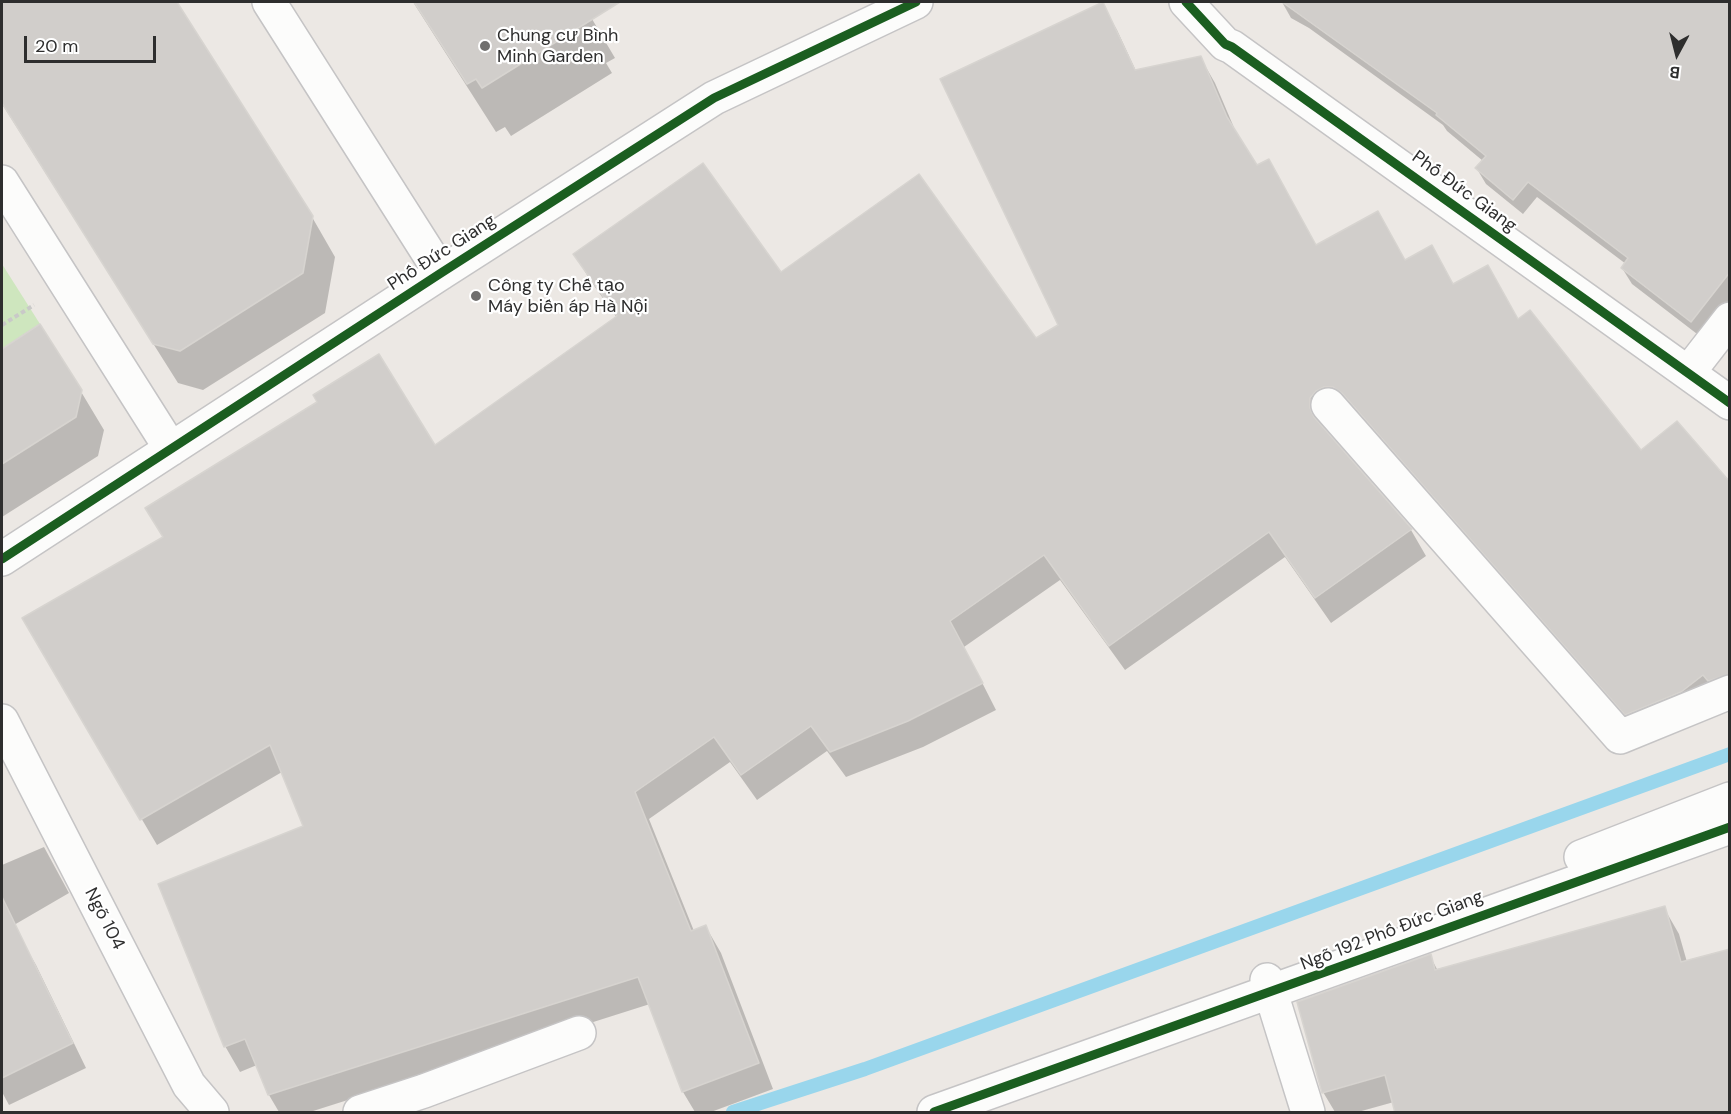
<!DOCTYPE html>
<meta charset="utf-8">
<style>
body{margin:0}
#map{position:relative;width:1731px;height:1114px;overflow:hidden;background:#ece8e4;font-family:"DM Sans",sans-serif}
canvas{display:block}
.frame{position:absolute;inset:0;border:3px solid #2e2e2e;pointer-events:none}
.north{position:absolute;left:1647px;top:24px;width:60px;height:60px;-webkit-text-stroke:4px #fff;paint-order:stroke;rotate:187deg;font-size:16px;font-weight:700;line-height:24px;text-align:center;color:#2e2e2e}
.north::after{content:'';display:block;margin:auto;width:21px;height:27px;background:#2e2e2e;clip-path:polygon(50% 0,100% 100%,50% 72%,0 100%)}
.scale{position:absolute;left:24px;top:36px;width:132px;height:27px;box-sizing:border-box;border:3px solid #2e2e2e;border-top:0;padding-left:8px;font-size:18px;line-height:21px;white-space:nowrap;color:#2e2e2e;-webkit-text-stroke:4px #fff;paint-order:stroke}
</style>
<div id="map">
<canvas width="1731" height="1114"></canvas>
<div class="frame"></div>
<div class="north">B</div>
<div class="scale">20 m</div>
</div>
<script>
const g = document.querySelector('canvas').getContext('2d');
g.lineJoin = 'round';
function fillPath(path, color) {
  g.fillStyle = color;
  g.fill(path, 'evenodd');
}
function toPath(rows) {
  const path = new Path2D();
  for (const r of rows) {
    path.moveTo(r[0], r[1]);
    for (let i = 2; i < r.length; i += 2) path.lineTo(r[i], r[i + 1]);
  }
  return path;
}
function stroke(path, color, width, dash) {
  g.strokeStyle = color;
  g.lineWidth = width;
  g.lineCap = dash ? 'butt' : 'round';
  g.setLineDash(dash || []);
  g.stroke(path);
}
function write(font, color, halo, rows, align = 'center') {
  g.font = font + ' "DM Sans",sans-serif';
  g.lineWidth = 4.5;
  g.setLineDash([]);
  g.textBaseline = 'middle';
  g.strokeStyle = halo;
  g.fillStyle = color;
  for (const [text, x, y, turn = 0] of rows) {
    g.save();
    g.translate(x, y);
    g.rotate((+turn || 0) * Math.PI / 180);
    g.textAlign = isNaN(turn) ? turn : align;
    if (halo) g.strokeText(text, 0, 0);
    g.fillText(text, 0, 0);
    g.restore();
  }
}
const green = toPath([
 [2,264,40,324,2,349]
]);
const shadow = toPath([
 [2,2,175,2,312,217,335,257,325,313,203,390,178,383,2,104],
 [413,2,582,2,615,58,606,63,612,73,511,136,505,127,496,132],
 [1282,2,1730,2,1730,299,1701,337,1632,284,1622,268,1626,264,1537,197,1523,214,1486,184,1477,169,1483,161,1447,131,1443,125,1309,28,1291,18],
 [1102,4,1117,30,1136,71,1200,57,1215,83,1238,137,1257,167,1316,246,1405,262,1453,286,1518,321,1641,452,1730,483,1730,704,1641,740,1325,425,1324,431,1411,530,1426,556,1331,623,1285,557,1125,670,1060,580,964,647,996,710,923,747,846,777,827,751,757,800,730,762,649,819,694,931,706,927,721,953,773,1089,711,1112,695,1112,683,1092,650,1004,310,1112,279,1112,269,1095,257,1065,240,1072,225,1046,305,827,282,772,157,845,24,619,435,447,617,318,590,280,575,255,781,274,1036,340,1060,325],
 [40,326,80,390,104,430,98,456,2,517,2,351],
 [44,847,69,893,2,932,2,865],
 [1664,908,1679,934,1687,962,1394,1102,1358,1112,1335,1112,1323,1092,1430,956,1438,971],
 [22,941,36,965,86,1068,9,1105,2,1092,2,949]
]);
const stream = toPath([
 [733,1112,865,1069,1730,754]
]);
const building = toPath([
 [2,2,177,2,313,216,303,273,180,351,153,344,2,103,2,2],
 [414,2,620,2,482,88,476,79,467,84,414,2],
 [1103,2,1135,70,1201,56,1227,117,1257,165,1269,159,1316,245,1378,211,1405,260,1432,245,1453,284,1488,265,1518,319,1530,310,1641,450,1677,421,1730,482,1730,674,1708,681,1703,675,1681,692,1625,715,1342,393,1333,387,1324,387,1316,391,1310,398,1310,408,1314,417,1412,529,1315,598,1269,532,1109,646,1044,555,950,621,983,683,908,721,830,752,811,726,741,775,714,737,635,792,691,931,706,925,759,1063,682,1092,638,977,268,1095,245,1039,224,1047,158,884,303,826,270,745,140,820,22,618,163,537,145,508,317,402,313,395,379,354,435,445,617,316,573,254,703,163,781,272,919,174,1036,338,1058,325,940,79,1103,2],
 [1282,2,1730,2,1730,272,1691,322,1621,268,1628,258,1528,182,1513,200,1475,168,1486,156,1436,115,1437,113,1282,2],
 [40,324,82,390,76,417,2,464,2,349,40,324],
 [2,897,73,1043,2,1078,2,897],
 [1665,906,1681,962,1730,949,1730,1113,1395,1113,1385,1075,1322,1093,1297,1002,1431,954,1435,970,1665,906]
]);
const path = toPath([
 [2,325,34,305]
]);
const minor = toPath([
 [269,2,441,273],
 [1186,2,1225,44,1232,47,1730,403],
 [2,182,171,449],
 [1688,373,1730,319],
 [1328,405,1620,737,1730,692],
 [2,559,441,273,714,98,916,2],
 [2,721,189,1085,212,1112],
 [1581,857,1730,799],
 [1267,980,1308,1112],
 [360,1112,424,1091,579,1033],
 [934,1112,1730,827]
]);
const cycleway = toPath([
 [1186,2,1225,44,1232,47,1730,403],
 [2,559,441,273,714,98,916,2],
 [934,1112,1730,827]
]);
const markers = [
 [485,46,6,"#706f6e"],
 [476,296,6,"#706f6e"]
];
const poiNames = [
 ["Chung cư Bình",497,36],
 ["Minh Garden",497,57],
 ["Công ty Chế tạo",488,286],
 ["Máy biến áp Hà Nội",488,307]
];
const streetNames = [
 ["Phố Đức Giang",1464,192,36],
 ["Phố Đức Giang",442,253,-33],
 ["Ngõ 104",104,919,63],
 ["Ngõ 192 Phố Đức Giang",1392,931,-21]
];
fillPath(green, '#cee6be');
fillPath(shadow, '#0003');
stroke(stream, '#99d6ec', 14);
fillPath(building, '#d1cecb');
stroke(building, '#d7d4d0', 1.5);
stroke(minor, '#c5c4c5', 36);
stroke(path, '#c9c9c8', 4, [4.5, 3]);
stroke(minor, '#fcfcfb', 33);
stroke(cycleway, '#1b5e20', 9);
for (const [x, y, r, color] of markers) {
  const dot = new Path2D();
  dot.arc(x, y, r, 0, 2 * Math.PI);
  g.fillStyle = color;
  g.fill(dot);
  stroke(dot, '#fff', 2);
}
write('18px', '#2e2e2e', '#fff', poiNames, 'left');
write('18px', '#2e2e2e', '#fff', streetNames);
</script>
